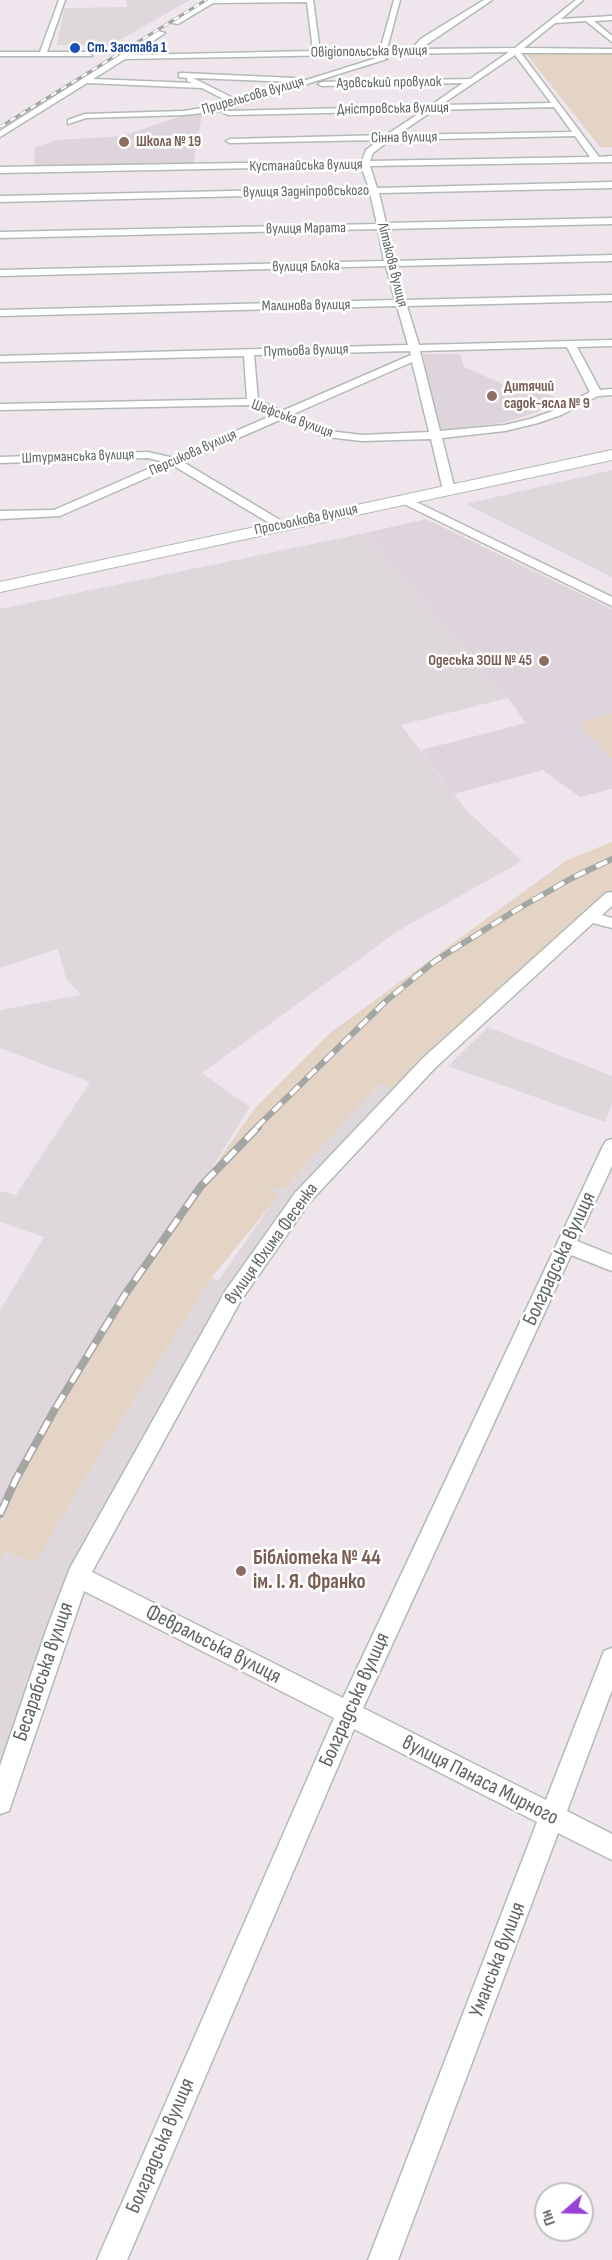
<!DOCTYPE html>
<meta charset="utf-8">
<style>
body{margin:0}
#map{position:relative;width:612px;height:2260px;overflow:hidden;background:#eee6ec;font-family:"Sofia Sans Condensed",sans-serif}
canvas{display:block}
.north{position:absolute;left:534px;top:2182px;width:60px;height:60px;box-sizing:border-box;background:#fff;border:2px solid #bfc1bf;border-radius:50%;rotate:250deg;font-size:16px;font-weight:700;line-height:24px;text-align:center;color:#5e655e}
.north::after{content:'';display:block;margin:auto;width:21px;height:27px;background:#9843d8;clip-path:polygon(50% 0,100% 100%,50% 72%,0 100%)}
</style>
<div id="map">
<canvas width="612" height="2260"></canvas>
<div class="north">Пн</div>
</div>
<script>
const g = document.querySelector('canvas').getContext('2d');
g.lineJoin = 'round';
function fillPath(path, color) {
  g.fillStyle = color;
  g.fill(path, 'evenodd');
}
function toPath(rows) {
  const path = new Path2D();
  for (const r of rows) {
    path.moveTo(r[0], r[1]);
    for (let i = 2; i < r.length; i += 2) path.lineTo(r[i], r[i + 1]);
  }
  return path;
}
function stroke(path, color, width, dash) {
  g.strokeStyle = color;
  g.lineWidth = width;
  g.lineCap = dash ? 'butt' : 'round';
  g.setLineDash(dash || []);
  g.stroke(path);
}
function write(font, color, halo, rows, align = 'center') {
  g.font = font + ' "Sofia Sans Condensed",sans-serif';
  g.lineWidth = 5;
  g.setLineDash([]);
  g.textBaseline = 'middle';
  g.strokeStyle = halo;
  g.fillStyle = color;
  for (const [text, x, y, turn = 0] of rows) {
    g.save();
    g.translate(x, y);
    g.rotate((+turn || 0) * Math.PI / 180);
    g.textAlign = isNaN(turn) ? turn : align;
    if (halo) g.strokeText(text, 0, 0);
    g.fillText(text, 0, 0);
    g.restore();
  }
}
const industrial = toPath([
 [126,0,190,0,111,45,57,45,64,8,127,7],
 [612,470,612,577,466,504],
 [365,533,508,698,401,725,467,811,522,861,398,931,202,1073,250,1107,0,1508,0,1310,44,1237,0,1222,0,1191,16,1195,90,1082,0,1048,0,1010,81,995,66,979,58,949,0,968,0,609],
 [488,1027,612,1076,612,1104,605,1122,448,1066],
 [380,1083,397,1092,226,1292,63,1585,0,1779,0,1562,4,1549,34,1563,99,1455,212,1277,218,1281,278,1195,269,1191,272,1186,284,1189]
]);
const education = toPath([
 [202,114,193,165,34,169,35,147,58,140,123,136,181,116],
 [423,354,460,354,464,367,516,390,536,390,568,402,506,422,439,431],
 [426,519,612,609,612,789,580,797,543,770,454,794,421,750,526,723,508,698,365,533]
]);
const green = toPath([
 [526,54,612,54,612,147,600,147],
 [612,713,612,759,578,723],
 [612,842,612,894,397,1092,380,1083,284,1189,272,1187,269,1191,279,1195,212,1277,99,1455,34,1564,5,1550,0,1562,0,1506,124,1296,255,1108,330,1033,567,860]
]);
const street = toPath([
 [59,0,65,0,47,52,89,52,92,56,0,56,0,52,40,52,59,0],
 [208,0,313,0,320,51,380,50,394,0,400,0,387,49,411,49,422,38,484,0,492,0,420,49,515,48,576,0,583,0,561,19,612,16,612,20,594,21,612,36,612,42,586,21,555,23,524,48,612,49,612,53,521,53,599,157,612,156,612,162,370,166,377,188,612,182,612,188,379,193,386,223,612,218,612,224,387,229,394,261,612,255,612,261,395,266,405,300,612,295,612,301,407,306,419,345,612,340,612,346,577,347,600,390,612,389,612,395,598,396,561,415,538,423,505,431,442,438,455,490,449,494,443,490,431,439,362,441,327,437,282,419,183,462,285,523,287,526,281,530,174,466,60,516,0,519,0,511,54,510,164,462,148,458,0,463,0,457,148,452,174,458,273,415,251,405,0,410,0,404,247,399,244,356,0,362,0,356,408,345,397,306,0,316,0,310,395,300,386,266,0,276,0,270,384,261,378,229,0,238,0,232,377,224,370,193,0,202,0,196,369,188,361,166,0,173,0,167,362,161,366,150,379,140,230,143,226,141,230,139,386,135,423,111,228,115,224,113,228,111,430,106,463,83,322,86,318,84,322,82,470,79,509,52,125,59,93,79,193,83,187,81,187,78,179,77,179,73,182,73,294,78,298,80,294,82,193,78,239,101,380,57,387,59,220,111,184,115,86,118,68,124,68,120,85,114,184,111,231,103,202,88,87,83,0,137,0,131,158,31,165,33,132,55,313,51,307,2,213,3,178,24,172,23,208,0],
 [515,55,551,103,441,105,515,55],
 [554,107,572,132,397,135,434,110,554,107],
 [575,136,590,157,370,161,373,153,390,140,575,136],
 [567,347,590,392,553,411,530,419,505,425,440,431,420,351,567,347],
 [410,351,411,355,282,411,258,400,254,355,410,351],
 [412,362,429,432,362,435,329,431,291,415,412,362],
 [404,496,612,597,612,606,400,502,400,498,404,496],
 [612,892,612,906,602,915,612,918,612,928,593,923,435,1068,309,1203,240,1302,92,1572,343,1698,603,1146,606,1141,612,1139,612,1166,577,1241,612,1255,612,1271,571,1255,363,1708,546,1800,604,1651,612,1648,612,1690,567,1811,612,1834,612,1860,558,1833,398,2260,368,2260,537,1822,354,1729,127,2260,97,2260,334,1718,84,1591,12,1802,9,1811,0,1814,0,1766,47,1628,70,1568,226,1290,295,1193,423,1058,606,893,612,892]
]);
const secondary = toPath([
 [612,450,612,460,0,592,0,582,612,450]
]);
const railFar2 = toPath([
 [0,127,206,0]
]);
const railFar1 = toPath([
 [256,1128,387,1000,435,961,516,910,572,878,612,859]
]);
const rail = toPath([
 [0,1514,16,1479,55,1409,124,1296,201,1186,258,1127]
]);
const markers = [
 [75,48,6,"#1a4fb4"],
 [124,142,6,"#8d6e63"],
 [492,396,6,"#8d6e63"],
 [544,661,6,"#8d6e63"],
 [241,1571,6,"#8d6e63"]
];
const farTransitnames = [
 ["Ст. Застава 1",87,48]
];
const farStreetnames = [
 ["Овідіопольська вулиця",369,52,-1],
 ["Азовський провулок",389,83,-1],
 ["Прирельсова вулиця",253,96,-16],
 ["Дністровська вулиця",393,109,-1],
 ["Сінна вулиця",404,138,-1],
 ["Кустанайська вулиця",306,166,-1],
 ["вулиця Задніпровського",306,192,-1],
 ["вулиця Марата",306,229,-1],
 ["Літакова вулиця",392,265,76],
 ["вулиця Блока",306,267,-1],
 ["Малинова вулиця",306,306,-1],
 ["Путьова вулиця",306,351,-2],
 ["Шефська вулиця",292,419,20],
 ["Персикова вулиця",193,453,-24],
 ["Штурманська вулиця",78,457,-2],
 ["Просьолкова вулиця",306,520,-12]
];
const farEducationnames = [
 ["Школа № 19",136,142],
 ["Дитячий",504,387],
 ["садок-ясла № 9",504,404],
 ["Одеська ЗОШ № 45",532,661,"right"]
];
const streetNames = [
 ["вулиця Юхима Фесенка",272,1244,-54]
];
const nearStreetnames = [
 ["Болградська вулиця",560,1259,-65],
 ["Февральська вулиця",213,1645,27],
 ["Бесарабська вулиця",44,1672,-71],
 ["Болградська вулиця",355,1700,-66],
 ["вулиця Панаса Мирного",480,1781,27],
 ["Уманська вулиця",498,1960,-69],
 ["Болградська вулиця",161,2146,-67]
];
const nearEducationnames = [
 ["Бібліотека № 44",253,1559],
 ["ім. І. Я. Франко",253,1583]
];
fillPath(industrial, '#ded8dc');
fillPath(education, '#ded5dc');
fillPath(green, '#e3d4c6');
stroke(street, '#b3bab4', 3);
stroke(secondary, '#b3b9b3', 2);
fillPath(street, '#fff');
fillPath(secondary, '#fff');
stroke(railFar2, '#a3a6a3', 3);
stroke(railFar1, '#a3a6a3', 6);
stroke(rail, '#a3a6a3', 8);
stroke(railFar2, '#fff', 2, [6]);
stroke(railFar1, '#fff', 4, [12]);
stroke(rail, '#fff', 5, [15]);
for (const [x, y, r, color] of markers) {
  const dot = new Path2D();
  dot.arc(x, y, r, 0, 2 * Math.PI);
  g.fillStyle = color;
  g.fill(dot);
  stroke(dot, '#fff', 2);
}
write('bold 15px', '#164399', '#fff', farTransitnames, 'left');
write('15px', '#5e655e', '#fff', farStreetnames);
write('bold 15px', '#785e54', '#fff', farEducationnames, 'left');
write('18px', '#5e655e', '#fff', streetNames);
write('21px', '#5e655e', '#fff', nearStreetnames);
write('bold 21px', '#785e54', '#fff', nearEducationnames, 'left');
</script>
